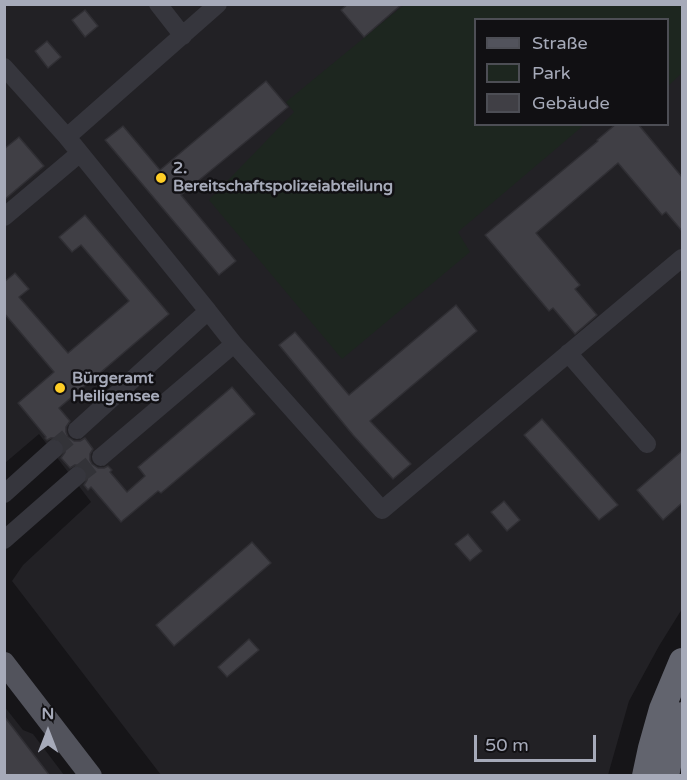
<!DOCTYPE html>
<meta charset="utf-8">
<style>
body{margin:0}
#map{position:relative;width:687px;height:780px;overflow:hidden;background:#161518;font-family:"Varela Round",sans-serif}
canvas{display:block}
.frame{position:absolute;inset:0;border:6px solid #a6aab9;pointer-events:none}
.legend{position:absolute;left:474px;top:18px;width:195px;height:108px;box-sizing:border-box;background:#111013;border:2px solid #4d4e55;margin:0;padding:8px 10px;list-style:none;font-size:18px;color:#a6aab9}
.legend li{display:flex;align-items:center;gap:12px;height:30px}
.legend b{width:30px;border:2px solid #4d4e55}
.north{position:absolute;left:18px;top:702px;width:60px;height:60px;-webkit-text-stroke:4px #111013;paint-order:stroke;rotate:0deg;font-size:16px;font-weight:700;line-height:24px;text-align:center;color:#a6aab9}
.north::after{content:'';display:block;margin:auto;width:21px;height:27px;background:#a6aab9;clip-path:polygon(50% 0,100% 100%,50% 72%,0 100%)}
.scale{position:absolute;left:474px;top:735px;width:122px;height:27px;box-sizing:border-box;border:3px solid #a6aab9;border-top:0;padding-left:8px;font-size:18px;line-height:21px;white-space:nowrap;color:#a6aab9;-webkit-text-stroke:4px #111013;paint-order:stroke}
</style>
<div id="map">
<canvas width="687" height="780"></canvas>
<div class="frame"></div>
<ul class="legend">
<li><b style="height:8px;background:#52535c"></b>Straße</li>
<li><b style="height:16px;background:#1d261f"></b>Park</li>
<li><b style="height:16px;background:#403f45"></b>Gebäude</li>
</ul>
<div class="north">N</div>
<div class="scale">50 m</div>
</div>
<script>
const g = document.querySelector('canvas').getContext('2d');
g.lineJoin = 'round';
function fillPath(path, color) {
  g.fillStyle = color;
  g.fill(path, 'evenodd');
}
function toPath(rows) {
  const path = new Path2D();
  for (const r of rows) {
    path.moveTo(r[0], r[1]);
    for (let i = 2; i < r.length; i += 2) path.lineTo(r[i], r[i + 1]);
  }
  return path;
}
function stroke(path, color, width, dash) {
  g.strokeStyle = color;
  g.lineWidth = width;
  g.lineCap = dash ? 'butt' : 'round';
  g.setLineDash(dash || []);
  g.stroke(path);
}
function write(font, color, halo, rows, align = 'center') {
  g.font = font + ' "Varela Round",sans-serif';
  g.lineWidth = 5;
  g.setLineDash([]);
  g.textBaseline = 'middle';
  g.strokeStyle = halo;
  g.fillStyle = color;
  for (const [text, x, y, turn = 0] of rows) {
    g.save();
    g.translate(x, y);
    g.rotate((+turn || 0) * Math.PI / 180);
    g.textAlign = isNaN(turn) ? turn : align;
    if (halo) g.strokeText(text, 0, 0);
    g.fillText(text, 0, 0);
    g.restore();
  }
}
const built = toPath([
 [5,5,682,5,682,609,659,646,629,701,608,775,161,775,12,581,23,565,91,502,39,434,5,463],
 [476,20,668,20,668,124,476,124],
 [4,706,23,730,33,734,64,775,5,775]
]);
const green = toPath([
 [405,4,682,5,682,73,668,86,668,20,476,20,476,124,584,125,458,232,470,252,342,359,209,200,294,112,286,102]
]);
const building = toPath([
 [348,4,402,4,364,37,341,10,348,4],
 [85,10,98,26,85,37,72,20,85,10],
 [47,41,61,57,48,68,35,51,47,41],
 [266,81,288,107,181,195,236,261,219,275,105,140,123,126,160,170,266,81],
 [616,124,638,124,682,177,682,231,666,212,662,215,618,163,536,233,580,285,575,289,597,315,575,334,553,308,549,311,485,235,598,141,597,140,616,124],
 [19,137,44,166,4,200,4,149,19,137],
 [85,215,169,314,59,408,70,421,66,427,66,432,68,437,74,441,80,441,85,438,93,449,90,454,90,460,92,464,98,468,104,468,108,466,112,470,110,472,127,492,145,476,138,467,232,387,255,414,161,493,158,491,121,522,91,487,88,490,84,485,87,480,88,474,85,468,81,466,75,465,70,468,61,458,65,452,65,446,63,442,57,438,51,438,47,440,45,438,46,437,18,403,54,372,4,313,4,282,15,273,29,289,19,297,68,353,129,301,81,245,72,252,59,237,85,215],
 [456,305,477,331,370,421,411,464,393,479,353,435,279,345,295,332,349,395,456,305],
 [542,419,618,505,599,520,524,435,542,419],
 [682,451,682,503,663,520,637,490,682,451],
 [504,501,520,520,507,531,491,512,504,501],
 [468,534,482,551,470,561,455,544,468,534],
 [252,542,271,563,174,646,156,625,252,542],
 [249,639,259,650,227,677,218,667,249,639],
 [4,716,50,776,4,776,4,716]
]);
const minorTunnel = toPath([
 [54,449,77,430],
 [77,476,101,457]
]);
const minor = toPath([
 [158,4,183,36],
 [4,67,67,137],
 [4,217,80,153],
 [208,311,234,344],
 [568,353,647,444],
 [77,430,208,311,67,137,218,4],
 [101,457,234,344,382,510,682,258],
 [4,494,54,449],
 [4,540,77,476]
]);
const major = toPath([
 [4,663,91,776]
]);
const highway = toPath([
 [645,776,651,748,662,709,682,661],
 [666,776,671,751,682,715]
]);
const markers = [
 [161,178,6,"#ffce26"],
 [60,388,6,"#ffce26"]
];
const poiNames = [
 ["2.",173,169],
 ["Bereitschaftspolizeiabteilung",173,187],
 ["Bürgeramt",72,379],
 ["Heiligensee",72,397]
];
fillPath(built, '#222125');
fillPath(green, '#1d261f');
fillPath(building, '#403f45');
stroke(building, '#302f34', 1.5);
stroke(minorTunnel, '#333338', 18, [18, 9]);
stroke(minor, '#36363d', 18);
stroke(major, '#52535c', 22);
stroke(highway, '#62646e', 26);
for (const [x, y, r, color] of markers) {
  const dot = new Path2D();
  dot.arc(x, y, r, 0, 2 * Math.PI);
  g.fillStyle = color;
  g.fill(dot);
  stroke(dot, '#111013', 2);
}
write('bold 16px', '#a6aab9', '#111013', poiNames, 'left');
</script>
